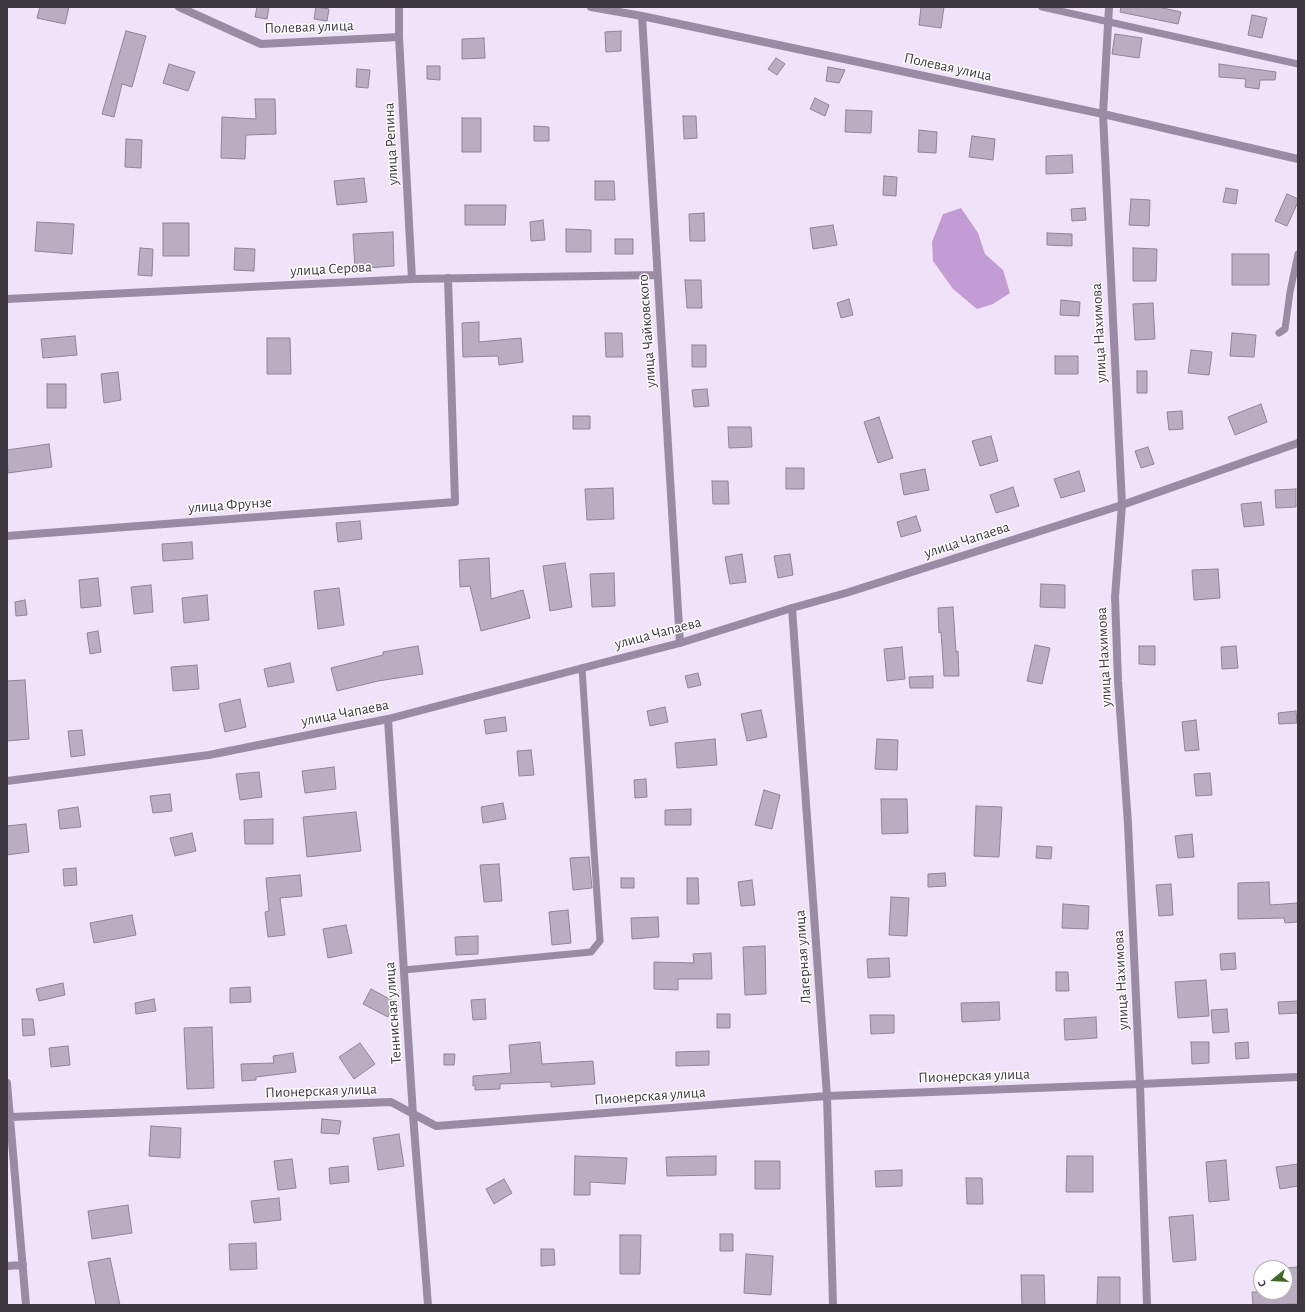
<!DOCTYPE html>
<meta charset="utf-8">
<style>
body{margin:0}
#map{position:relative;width:1305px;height:1312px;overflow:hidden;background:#f0e2f8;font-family:"Alegreya Sans",sans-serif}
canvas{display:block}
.frame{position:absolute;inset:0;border:8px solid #3d3840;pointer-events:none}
.north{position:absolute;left:1253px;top:1260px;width:40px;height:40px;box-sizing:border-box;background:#fff;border:1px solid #b1afb3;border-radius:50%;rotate:252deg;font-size:11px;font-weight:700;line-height:16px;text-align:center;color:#3d3840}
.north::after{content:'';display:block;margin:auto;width:14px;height:18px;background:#406824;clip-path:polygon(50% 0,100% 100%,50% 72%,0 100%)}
</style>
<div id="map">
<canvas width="1305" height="1312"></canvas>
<div class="frame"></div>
<div class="north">С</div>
</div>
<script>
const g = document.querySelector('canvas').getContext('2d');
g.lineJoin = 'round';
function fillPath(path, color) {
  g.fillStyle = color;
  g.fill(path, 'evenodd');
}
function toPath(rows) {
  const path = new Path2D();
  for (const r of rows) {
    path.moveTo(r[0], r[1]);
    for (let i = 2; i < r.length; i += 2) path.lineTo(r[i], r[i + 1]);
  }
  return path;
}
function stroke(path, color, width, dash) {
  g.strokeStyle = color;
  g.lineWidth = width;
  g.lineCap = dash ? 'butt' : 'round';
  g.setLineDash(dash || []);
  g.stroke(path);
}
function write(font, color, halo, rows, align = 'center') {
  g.font = font + ' "Alegreya Sans",sans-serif';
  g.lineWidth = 3;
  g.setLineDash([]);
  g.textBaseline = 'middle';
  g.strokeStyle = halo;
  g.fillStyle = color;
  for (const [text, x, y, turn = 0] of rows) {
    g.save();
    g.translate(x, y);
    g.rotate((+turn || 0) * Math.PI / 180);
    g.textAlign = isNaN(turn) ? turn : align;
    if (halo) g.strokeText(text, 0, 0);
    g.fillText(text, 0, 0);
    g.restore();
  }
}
const water = toPath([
 [961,208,978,233,985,254,1003,270,1010,293,993,304,977,309,953,289,933,261,932,242,943,214]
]);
const building = toPath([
 [40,7,69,7,65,24,37,18,40,7],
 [257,7,269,7,267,19,255,17,257,7],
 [316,7,329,9,327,21,314,19,316,7],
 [921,7,944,7,941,28,919,25,921,7],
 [1121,7,1158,7,1181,12,1178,24,1120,12,1121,7],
 [1252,15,1267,18,1262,38,1248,35,1252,15],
 [126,31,146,36,132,87,122,84,114,117,102,114,126,31],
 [621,31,621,51,606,52,605,32,621,31],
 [1115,34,1142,38,1139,58,1112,54,1115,34],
 [484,38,485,58,462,59,462,39,484,38],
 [776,58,785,64,777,75,768,69,776,58],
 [169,64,195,72,188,91,163,83,169,64],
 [1219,64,1276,72,1275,80,1260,80,1259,89,1245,87,1246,79,1219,77,1219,64],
 [427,66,440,66,440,80,427,79,427,66],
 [828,67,845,70,839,83,826,81,828,67],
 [357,69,370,70,368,88,356,87,357,69],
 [815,98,829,105,825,116,810,109,815,98],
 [255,99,275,99,276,134,246,135,245,159,221,158,222,117,256,119,255,99],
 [846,110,872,111,871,133,845,132,846,110],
 [683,116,696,116,697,138,684,139,683,116],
 [462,118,481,118,481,152,462,152,462,118],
 [534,126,549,127,549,141,534,141,534,126],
 [919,130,937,132,936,153,918,152,919,130],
 [972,136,995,139,993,160,969,157,972,136],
 [126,139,142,140,141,168,125,167,126,139],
 [1072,155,1073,173,1046,174,1046,156,1072,155],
 [884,176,897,177,896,196,883,195,884,176],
 [364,178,367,202,337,205,334,181,364,178],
 [595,181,614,181,615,200,595,200,595,181],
 [1226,188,1238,190,1236,204,1223,202,1226,188],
 [1287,194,1298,199,1298,202,1287,226,1275,221,1287,194],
 [1131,199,1150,200,1149,226,1129,225,1131,199],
 [465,205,506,205,505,225,465,225,465,205],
 [1085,208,1086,220,1072,221,1071,209,1085,208],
 [704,213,705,241,690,241,689,214,704,213],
 [543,220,545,240,531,241,530,222,543,220],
 [37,222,74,224,72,254,35,251,37,222],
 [163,223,189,223,189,256,163,256,163,223],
 [833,225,837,245,813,249,810,228,833,225],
 [566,229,591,230,591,252,566,252,566,229],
 [393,232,394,266,355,269,353,234,393,232],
 [1047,233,1072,234,1072,246,1047,245,1047,233],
 [615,239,633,239,633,254,615,254,615,239],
 [140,248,153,249,152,276,138,275,140,248],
 [235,248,255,249,254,271,234,270,235,248],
 [1133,248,1157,249,1156,281,1133,281,1133,248],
 [1232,254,1269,254,1269,285,1232,285,1232,254],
 [685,280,701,280,702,308,687,308,685,280],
 [849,299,853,315,841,318,837,303,849,299],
 [1061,300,1080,302,1079,316,1060,315,1061,300],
 [1153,303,1155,339,1135,340,1133,304,1153,303],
 [479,322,479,342,521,338,523,362,499,365,498,356,463,357,462,323,479,322],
 [605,333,622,333,623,357,606,357,605,333],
 [1232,333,1256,335,1254,357,1230,356,1232,333],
 [75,336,77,355,43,358,41,339,75,336],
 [267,338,290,338,291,374,267,374,267,338],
 [692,345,706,345,706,367,692,367,692,345],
 [1191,350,1212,352,1209,375,1188,373,1191,350],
 [1055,356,1078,356,1078,374,1055,374,1055,356],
 [1137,371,1147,371,1147,393,1137,393,1137,371],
 [118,372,121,400,104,403,101,374,118,372],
 [47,384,66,384,66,408,47,408,47,384],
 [707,389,709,406,694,407,692,390,707,389],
 [1261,404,1267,422,1235,435,1228,417,1261,404],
 [1182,411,1183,429,1169,430,1167,412,1182,411],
 [573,416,590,416,590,429,573,429,573,416],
 [879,417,893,458,878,463,864,422,879,417],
 [728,427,751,427,752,447,729,448,728,427],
 [991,436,998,461,980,466,972,441,991,436],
 [49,444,52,467,8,473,7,450,49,444],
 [1148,447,1154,464,1141,468,1135,451,1148,447],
 [786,468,804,468,804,489,786,489,786,468],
 [925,469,929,490,904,495,900,474,925,469],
 [1079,471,1085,491,1061,498,1054,479,1079,471],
 [712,481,728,481,729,504,713,504,712,481],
 [1013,487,1019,506,996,513,990,495,1013,487],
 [613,488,614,519,587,520,585,489,613,488],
 [1296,489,1296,507,1276,508,1275,490,1296,489],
 [1261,502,1264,525,1244,527,1241,504,1261,502],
 [916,516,921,531,901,537,897,522,916,516],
 [360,521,362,539,338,542,336,523,360,521],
 [192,542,193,559,163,561,162,544,192,542],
 [742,554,746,582,730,584,725,557,742,554],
 [790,554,793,575,778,578,774,556,790,554],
 [489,558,491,599,523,590,530,618,481,631,470,586,460,587,459,560,489,558],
 [565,563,572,607,550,611,543,566,565,563],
 [1218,569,1220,598,1194,600,1192,570,1218,569],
 [614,573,615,606,592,607,590,574,614,573],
 [98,578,101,606,81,608,79,580,98,578],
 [1041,584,1065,585,1065,608,1040,607,1041,584],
 [151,585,153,612,134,614,131,587,151,585],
 [339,588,344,625,318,629,314,591,339,588],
 [207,595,209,620,184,623,182,598,207,595],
 [25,600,27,615,16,616,15,602,25,600],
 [953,607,956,652,958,651,959,676,944,676,941,632,939,633,938,608,953,607],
 [98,631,101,652,90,654,87,633,98,631],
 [1035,645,1050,648,1042,684,1027,681,1035,645],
 [418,646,423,674,378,681,337,691,331,668,383,655,383,652,418,646],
 [1139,646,1155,646,1155,665,1139,664,1139,646],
 [1236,646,1238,668,1222,669,1221,647,1236,646],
 [902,647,905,679,887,681,884,649,902,647],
 [290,663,294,682,268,687,264,669,290,663],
 [197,665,199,689,173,691,171,667,197,665],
 [698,673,701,685,688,688,685,676,698,673],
 [933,676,933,688,910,688,909,677,933,676],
 [25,680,29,739,7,741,7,681,25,680],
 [240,699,246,727,225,732,219,704,240,699],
 [665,707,668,722,650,726,647,711,665,707],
 [761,710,767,737,747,741,741,714,761,710],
 [1296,711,1297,723,1279,724,1278,713,1296,711],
 [505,717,507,731,486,734,484,720,505,717],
 [1196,720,1199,750,1185,751,1182,722,1196,720],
 [82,730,85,755,71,757,68,731,82,730],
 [715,739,717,765,677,768,675,743,715,739],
 [877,739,898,740,897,770,875,769,877,739],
 [531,750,534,775,519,776,517,751,531,750],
 [334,767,336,789,305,793,302,771,334,767],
 [259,772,262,797,240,800,236,774,259,772],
 [1210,773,1212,795,1196,796,1194,774,1210,773],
 [646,779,647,797,635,798,634,780,646,779],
 [764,790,780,795,772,829,755,825,764,790],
 [170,794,172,811,153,813,150,796,170,794],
 [881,799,907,799,908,833,882,834,881,799],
 [503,803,506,819,483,823,481,807,503,803],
 [976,806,1002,807,999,857,974,856,976,806],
 [78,807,81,827,60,829,58,810,78,807],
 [691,809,691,825,665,825,665,810,691,809],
 [356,812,361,851,307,857,303,817,356,812],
 [273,819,273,844,245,844,244,820,273,819],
 [26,824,29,852,7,855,7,826,26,824],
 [192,833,196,851,175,856,170,838,192,833],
 [1192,834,1194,857,1178,858,1175,836,1192,834],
 [1037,846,1052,847,1051,859,1036,858,1037,846],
 [589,857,592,888,573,890,570,858,589,857],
 [499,864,502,901,484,902,480,865,499,864],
 [76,868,77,885,64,886,63,869,76,868],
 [945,873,946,886,928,887,928,874,945,873],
 [300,875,302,896,280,898,285,935,268,937,265,912,269,911,266,878,300,875],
 [621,878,634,878,634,888,621,888,621,878],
 [687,878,698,878,699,904,687,904,687,878],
 [752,880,755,905,741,906,738,882,752,880],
 [1269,882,1270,905,1298,903,1298,922,1285,923,1284,918,1238,919,1238,883,1269,882],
 [1171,884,1173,915,1159,916,1156,885,1171,884],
 [891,897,909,898,907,936,889,935,891,897],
 [1063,904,1089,906,1088,929,1062,928,1063,904],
 [568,910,571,943,552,945,549,912,568,910],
 [132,915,136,935,94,943,90,923,132,915],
 [658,917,659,937,632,939,631,918,658,917],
 [346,925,352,953,328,958,323,929,346,925],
 [478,936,478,954,456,955,455,937,478,936],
 [765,946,766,994,745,995,743,947,765,946],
 [711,953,712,979,678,979,678,990,654,989,654,962,694,963,693,954,711,953],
 [1235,953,1236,969,1221,970,1220,954,1235,953],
 [889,958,890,977,868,978,867,959,889,958],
 [1056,972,1068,972,1069,991,1056,991,1056,972],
 [1206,980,1209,1016,1178,1018,1175,982,1206,980],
 [63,983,65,995,39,1001,36,989,63,983],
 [250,987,251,1002,230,1003,230,988,250,987],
 [371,989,395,1002,388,1017,363,1004,371,989],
 [154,999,156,1011,136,1014,135,1003,154,999],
 [485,999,486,1019,473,1020,471,1000,485,999],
 [1298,1001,1298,1013,1279,1014,1278,1002,1298,1001],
 [999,1002,1000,1020,962,1022,961,1003,999,1002],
 [1227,1009,1229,1032,1213,1033,1211,1010,1227,1009],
 [717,1014,730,1014,730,1028,717,1028,717,1014],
 [870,1015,894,1015,894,1033,871,1034,870,1015],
 [1096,1017,1097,1038,1065,1040,1064,1019,1096,1017],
 [22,1019,33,1019,35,1035,23,1036,22,1019],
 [212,1027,214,1088,187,1089,184,1028,212,1027],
 [540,1042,542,1064,593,1061,595,1084,551,1087,551,1082,500,1084,500,1089,475,1090,475,1085,473,1086,473,1076,511,1073,509,1045,540,1042],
 [1191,1042,1209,1042,1209,1063,1192,1064,1191,1042],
 [1248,1042,1249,1058,1236,1059,1235,1043,1248,1042],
 [360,1043,375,1064,354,1079,339,1057,360,1043],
 [68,1046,70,1065,51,1067,49,1048,68,1046],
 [709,1051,709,1065,676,1066,676,1052,709,1051],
 [293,1053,296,1072,256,1077,256,1080,242,1081,241,1064,274,1063,273,1056,293,1053],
 [444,1054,455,1054,454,1065,444,1065,444,1054],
 [322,1119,341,1121,339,1134,321,1133,322,1119],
 [151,1126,181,1128,180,1158,149,1156,151,1126],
 [399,1134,404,1166,378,1170,373,1138,399,1134],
 [575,1156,627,1158,625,1184,590,1182,590,1195,574,1195,575,1156],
 [716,1156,716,1175,667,1176,666,1157,716,1156],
 [1067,1156,1093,1156,1093,1192,1066,1192,1067,1156],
 [292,1159,296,1188,278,1190,274,1161,292,1159],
 [1226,1160,1229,1200,1209,1202,1206,1162,1226,1160],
 [755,1161,780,1161,780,1189,755,1189,755,1161],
 [1298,1164,1298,1186,1280,1189,1276,1167,1298,1164],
 [348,1166,349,1182,330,1184,329,1168,348,1166],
 [902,1170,902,1186,876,1187,875,1171,902,1170],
 [966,1178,982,1178,983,1204,967,1204,966,1178],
 [504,1179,512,1193,494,1204,486,1189,504,1179],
 [279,1198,281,1220,254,1223,251,1201,279,1198],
 [128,1205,132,1233,92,1239,88,1211,128,1205],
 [1193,1215,1196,1260,1173,1262,1169,1217,1193,1215],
 [720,1234,733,1234,733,1251,720,1251,720,1234],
 [620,1235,641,1235,640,1274,620,1274,620,1235],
 [256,1243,257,1269,230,1270,229,1244,256,1243],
 [541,1249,554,1249,555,1265,541,1266,541,1249],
 [746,1254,773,1256,771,1295,744,1293,746,1254],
 [110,1258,120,1305,96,1305,88,1262,110,1258],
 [1298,1267,1298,1304,1253,1305,1252,1292,1285,1292,1285,1268,1298,1267],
 [1021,1275,1044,1275,1045,1305,1022,1305,1021,1275],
 [1098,1277,1120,1277,1120,1305,1097,1305,1098,1277]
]);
const lane = toPath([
 [1042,7,1298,64],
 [1279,333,1285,329,1290,292,1298,254],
 [404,970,591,952,600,941,582,668]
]);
const street = toPath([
 [179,7,261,44,399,37],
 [399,7,399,37,412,279],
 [591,7,642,16,1103,114,1298,159],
 [1109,7,1103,114,1122,505,1115,597,1118,681,1128,824,1140,1084,1147,1305],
 [642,16,680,643],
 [7,299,412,279,657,275],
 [7,536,455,502,448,278],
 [792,608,827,1096,833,1305],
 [388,719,413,1115,428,1305],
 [7,781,209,755,388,719,598,664,680,643,792,608,846,593,1122,505,1298,443],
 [7,1083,26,1305],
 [10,1117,391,1102,436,1126,827,1096,1140,1084,1298,1077],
 [7,1266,23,1265]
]);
const streetNames = [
 ["Полевая улица",309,27,-2],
 ["Полевая улица",948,67,12],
 ["улица Репина",391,144,-93],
 ["улица Серова",331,269,-3],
 ["улица Чайковского",647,331,-94],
 ["улица Нахимова",1099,333,-93],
 ["улица Фрунзе",230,505,-4],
 ["улица Чапаева",967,540,-18],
 ["улица Чапаева",658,633,-15],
 ["улица Нахимова",1104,657,-93],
 ["улица Чапаева",345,713,-11],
 ["Лагерная улица",803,957,-94],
 ["улица Нахимова",1121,980,-93],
 ["Теннисная улица",393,1013,-94],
 ["Пионерская улица",974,1076,-2],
 ["Пионерская улица",321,1091,-2],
 ["Пионерская улица",650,1096,-4]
];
fillPath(water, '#c39cd5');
fillPath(building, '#bbadc1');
stroke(building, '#908396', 1);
stroke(lane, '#9b8aa3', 7);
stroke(street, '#9b8aa3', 8);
write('15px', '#3d3840', '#fff', streetNames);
</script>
